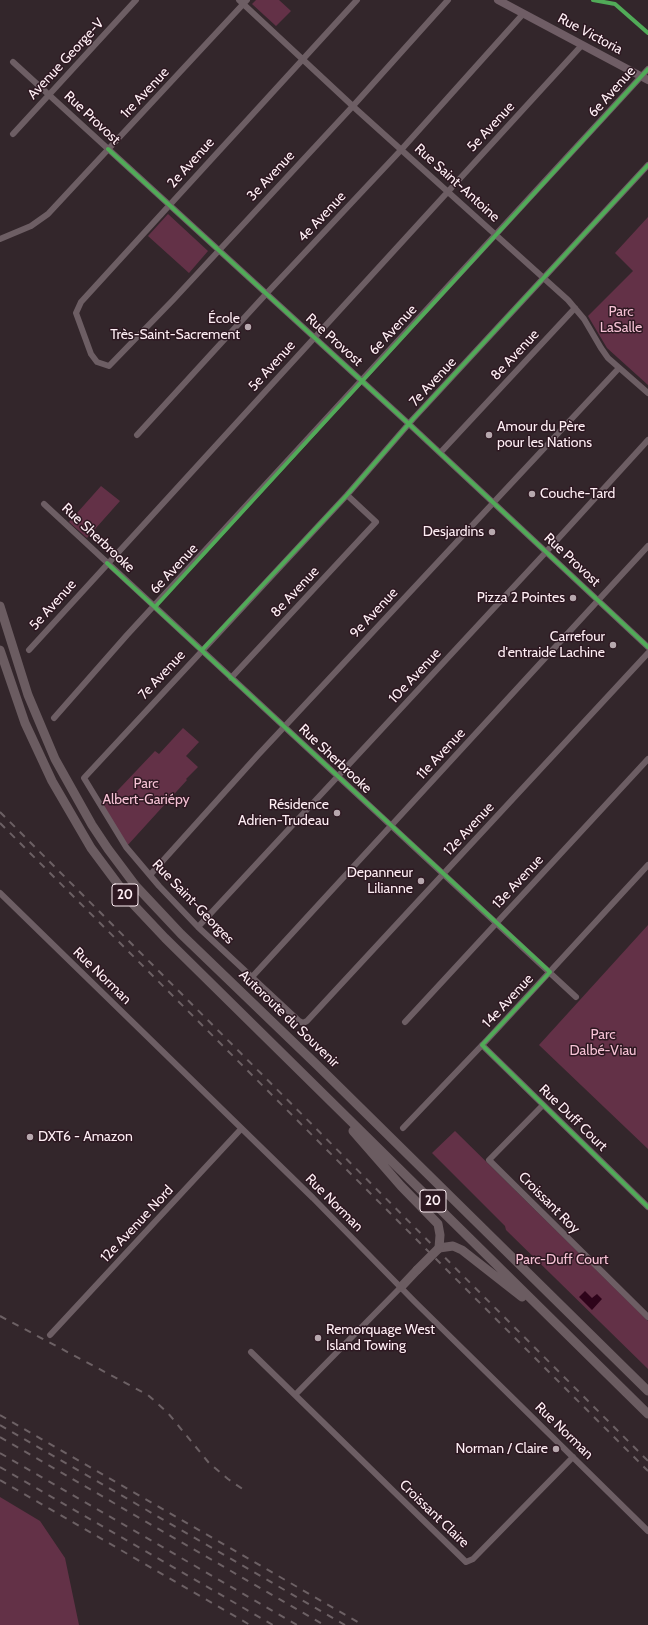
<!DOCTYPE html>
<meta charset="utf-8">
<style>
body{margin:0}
canvas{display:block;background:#33262b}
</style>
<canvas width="648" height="1625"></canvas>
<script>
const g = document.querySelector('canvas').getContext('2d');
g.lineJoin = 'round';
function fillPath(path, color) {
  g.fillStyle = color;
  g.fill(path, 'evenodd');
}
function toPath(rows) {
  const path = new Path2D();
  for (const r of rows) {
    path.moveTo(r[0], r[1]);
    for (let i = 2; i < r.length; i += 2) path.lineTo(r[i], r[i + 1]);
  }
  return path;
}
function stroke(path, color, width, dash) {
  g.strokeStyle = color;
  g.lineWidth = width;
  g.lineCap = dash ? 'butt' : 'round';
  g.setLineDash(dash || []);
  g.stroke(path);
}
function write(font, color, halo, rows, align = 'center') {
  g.font = font + ' Cabin,sans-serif';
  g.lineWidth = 3;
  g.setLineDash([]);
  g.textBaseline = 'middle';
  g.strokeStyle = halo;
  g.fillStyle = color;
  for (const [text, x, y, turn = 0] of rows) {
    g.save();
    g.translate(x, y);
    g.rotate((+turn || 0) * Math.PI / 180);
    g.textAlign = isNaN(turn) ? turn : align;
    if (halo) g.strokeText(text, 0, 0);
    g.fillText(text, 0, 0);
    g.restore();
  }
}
const green = toPath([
 [256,0,279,0,291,11,276,26,252,4],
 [168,214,208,251,189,273,148,236],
 [648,217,648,385,607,348,588,316,633,271,615,253],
 [101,486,120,501,87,538,69,522],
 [183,728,199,742,186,756,198,767,186,779,187,780,126,847,101,808,155,751,159,754],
 [648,925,648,1149,539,1045],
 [455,1131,648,1321,648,1369,506,1230,505,1226,432,1153],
 [0,1497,40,1521,65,1558,79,1625,0,1625]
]);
const water = toPath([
 [585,1291,592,1298,597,1294,602,1299,592,1310,579,1297]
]);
const minor = toPath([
 [239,0,357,110,568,300,584,319,601,348,608,358,648,393],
 [357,0,81,302,76,313,91,354,97,362,109,366,173,300,353,106,448,0],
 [13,62,409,424,648,647],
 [13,134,136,0],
 [648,165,413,419,347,495,84,778,126,847,159,886,198,927,299,1021,303,1023,307,1021,648,653],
 [0,239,31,226,48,214,247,0],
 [137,435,266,294,401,150,523,14],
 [440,453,575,308],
 [44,504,576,997],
 [29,650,582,45],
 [231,678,376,522,347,495],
 [54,718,127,635,648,69],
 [150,875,258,755,619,368],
 [0,893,313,1198,415,1302,648,1531],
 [198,927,546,552,648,440],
 [252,977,648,546],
 [405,1022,648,759],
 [482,1045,648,1207],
 [543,1105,489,1160,648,1317],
 [403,1128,487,1040,648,865],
 [50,1335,241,1129],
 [251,1352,466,1562,473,1559,573,1457],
 [295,1395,401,1287]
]);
const major = toPath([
 [498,0,648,80]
]);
const highway = toPath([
 [0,606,28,695,55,759,92,825,108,849,135,885,181,934,318,1066,648,1391],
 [0,650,25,723,52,781,91,848,132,903,165,938,648,1414],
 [353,1131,401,1186,438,1224,440,1235,439,1248,453,1246,462,1250,522,1297],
 [401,1287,417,1270]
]);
const rail = toPath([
 [0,812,648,1461],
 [0,823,648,1471],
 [0,1316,148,1395,168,1413,209,1463,228,1479,244,1490],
 [0,1415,363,1625],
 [0,1425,345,1625],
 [0,1437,324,1625],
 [0,1453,297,1625],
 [0,1467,273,1625],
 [0,1480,250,1625]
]);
const highwayBridge = toPath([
 [417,1270,439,1248]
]);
const cycleway = toPath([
 [593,0,615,4,648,33],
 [108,149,409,424,648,647],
 [107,563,550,972,482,1045,648,1207],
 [155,607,648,69],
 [202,650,347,495,413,419,648,165]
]);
const markers = [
 [248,327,4,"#b7a8ae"],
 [489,435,4,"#b7a8ae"],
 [532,494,4,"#b7a8ae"],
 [492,532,4,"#b7a8ae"],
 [573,598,4,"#b7a8ae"],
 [613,645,4,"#b7a8ae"],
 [337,813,4,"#b7a8ae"],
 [421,881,4,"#b7a8ae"],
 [30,1137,4,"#b7a8ae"],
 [318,1338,4,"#b7a8ae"],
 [556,1449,4,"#b7a8ae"]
];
const shields = [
 [125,895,26],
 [433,1201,26]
];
const shieldNames = [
 ["20",125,895],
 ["20",433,1201]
];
const streetNames = [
 ["Rue Victoria",590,34,28],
 ["Avenue George-V",66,59,-47],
 ["6e Avenue",612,92,-48],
 ["1re Avenue",145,93,-47],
 ["Rue Provost",92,118,43],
 ["5e Avenue",491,127,-47],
 ["2e Avenue",191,163,-48],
 ["3e Avenue",271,176,-47],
 ["Rue Saint-Antoine",457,183,42],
 ["4e Avenue",322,217,-47],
 ["6e Avenue",393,330,-47],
 ["Rue Provost",334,340,42],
 ["8e Avenue",515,355,-47],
 ["5e Avenue",272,366,-48],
 ["7e Avenue",433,382,-47],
 ["Rue Sherbrooke",98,538,43],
 ["Rue Provost",572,560,43],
 ["6e Avenue",174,569,-47],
 ["8e Avenue",295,592,-47],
 ["5e Avenue",53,605,-48],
 ["9e Avenue",374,613,-47],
 ["7e Avenue",162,675,-47],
 ["10e Avenue",415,676,-47],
 ["11e Avenue",441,754,-47],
 ["Rue Sherbrooke",335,759,43],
 ["12e Avenue",469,829,-47],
 ["13e Avenue",518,882,-47],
 ["Rue Saint-Georges",193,902,46],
 ["Rue Norman",102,976,44],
 ["14e Avenue",508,1001,-47],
 ["Autoroute du Souvenir",289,1019,44],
 ["Rue Duff Court",573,1118,44],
 ["Rue Norman",334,1203,45],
 ["Croissant Roy",549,1203,45],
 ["12e Avenue Nord",137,1224,-47],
 ["Rue Norman",564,1431,44],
 ["Croissant Claire",434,1514,44]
];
const parkNames = [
 ["Parc",621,312],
 ["LaSalle",621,328],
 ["Parc",146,784],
 ["Albert-Gariépy",146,800],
 ["Parc",603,1035],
 ["Dalbé-Viau",603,1051],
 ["Parc-Duff Court",562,1260]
];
const poiNames = [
 ["École",240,319],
 ["Très-Saint-Sacrement",240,335],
 ["Amour du Père",497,427,"left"],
 ["pour les Nations",497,443,"left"],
 ["Couche-Tard",540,494,"left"],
 ["Desjardins",484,532],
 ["Pizza 2 Pointes",565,598],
 ["Carrefour",605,637],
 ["d'entraide Lachine",605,653],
 ["Résidence",329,805],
 ["Adrien-Trudeau",329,821],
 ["Depanneur",413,873],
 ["Lilianne",413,889],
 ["DXT6 - Amazon",38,1137,"left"],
 ["Remorquage West",326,1330,"left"],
 ["Island Towing",326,1346,"left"],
 ["Norman / Claire",548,1449]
];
fillPath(green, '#633147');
fillPath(water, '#2e041a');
stroke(minor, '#6d5e64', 6);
stroke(major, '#6f5d65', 8);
stroke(highway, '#6b5c61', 9);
stroke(rail, '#6c6064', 2, [7, 7]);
stroke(highwayBridge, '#6b5c61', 9);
stroke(cycleway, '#51ab58', 4);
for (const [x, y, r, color] of markers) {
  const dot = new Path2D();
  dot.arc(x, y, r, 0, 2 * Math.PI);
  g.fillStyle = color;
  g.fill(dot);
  stroke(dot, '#2d1821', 1.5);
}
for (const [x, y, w] of shields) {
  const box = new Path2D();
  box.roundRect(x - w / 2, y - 11, w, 22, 3);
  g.fillStyle = '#2d1821';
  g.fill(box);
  stroke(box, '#feeef4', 1);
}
write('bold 13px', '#feeef4', null, shieldNames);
write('14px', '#feeef4', '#2d1821', streetNames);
write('14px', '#f5c1d4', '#2d1821', parkNames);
write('14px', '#feeef4', '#2d1821', poiNames, 'right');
</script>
